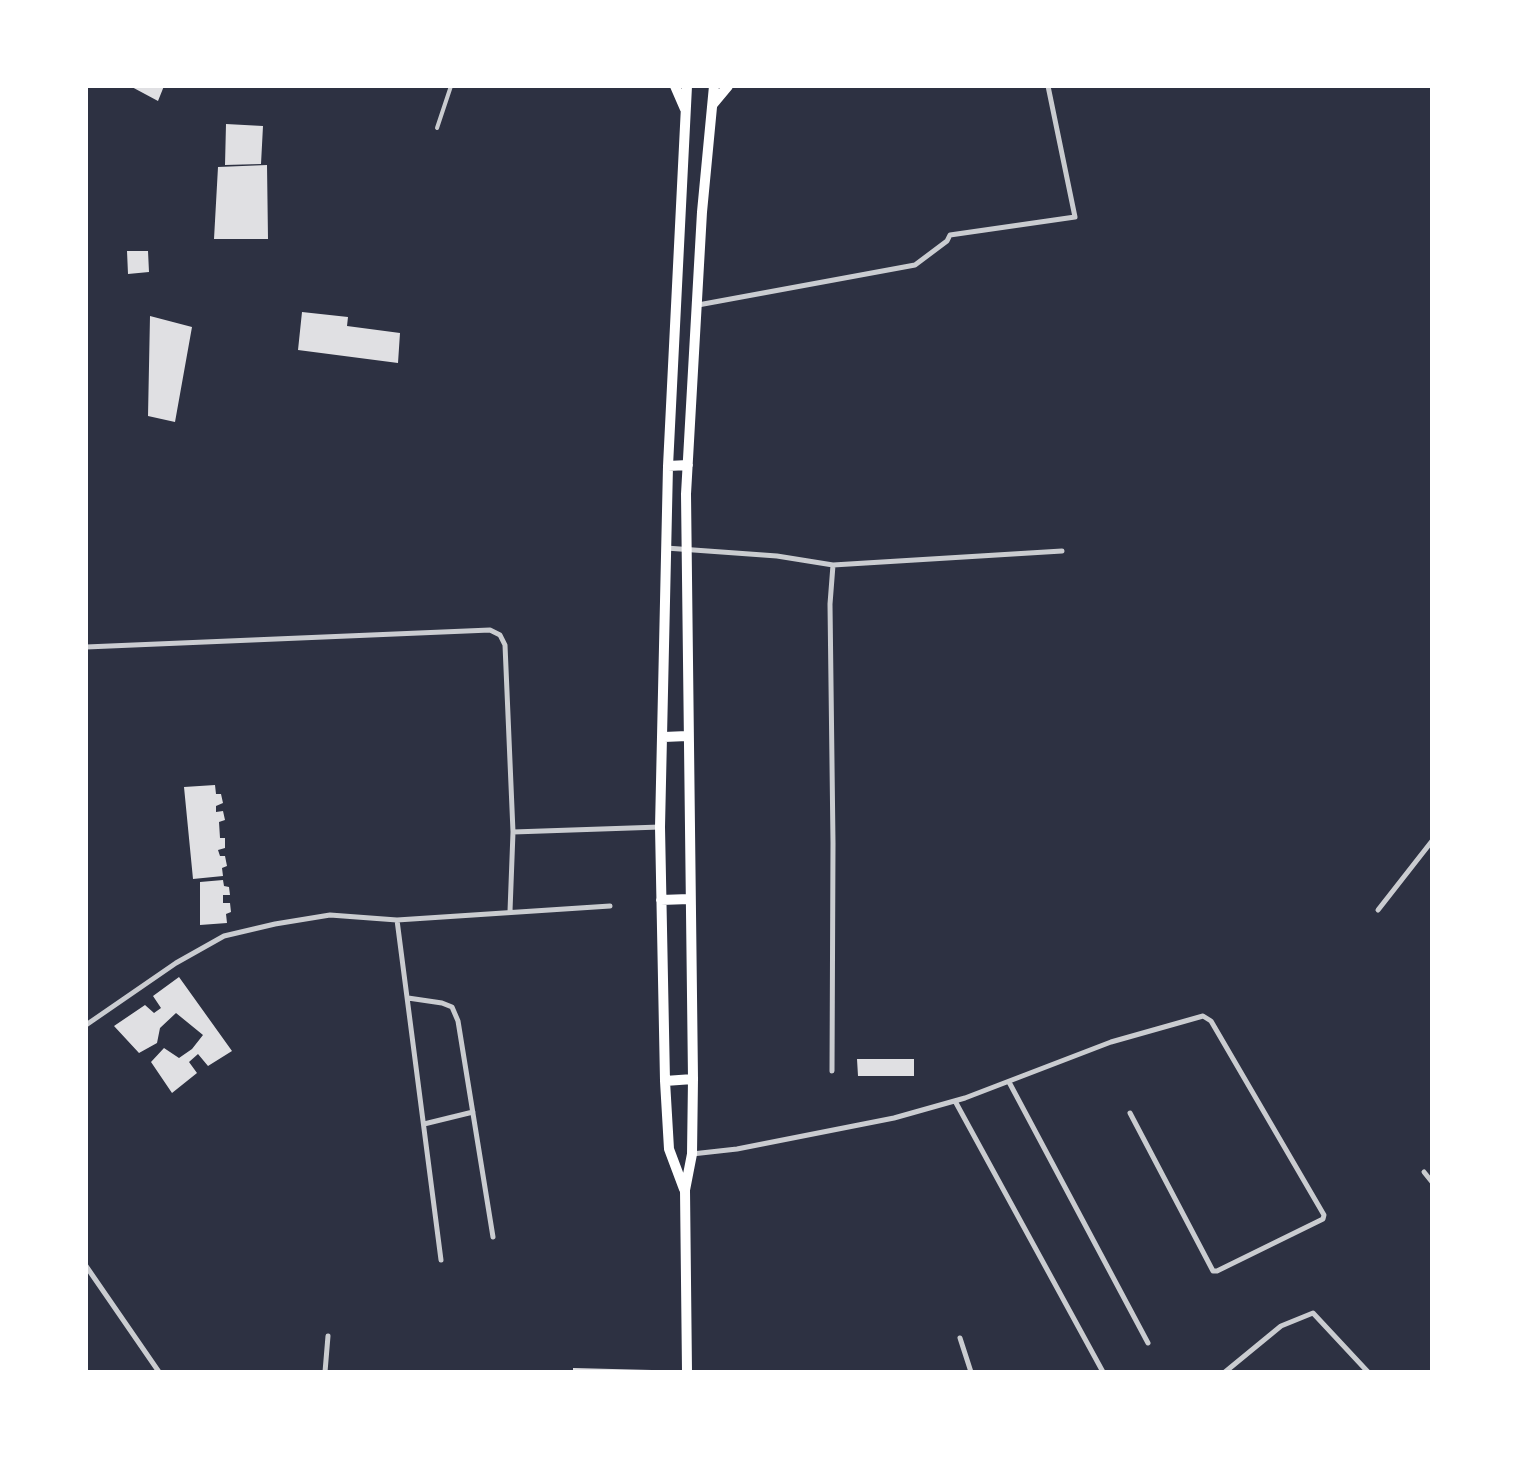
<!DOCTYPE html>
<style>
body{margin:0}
#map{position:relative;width:1518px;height:1458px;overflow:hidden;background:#2d3142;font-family:Raleway,sans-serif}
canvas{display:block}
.frame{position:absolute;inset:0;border:88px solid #fff;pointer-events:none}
</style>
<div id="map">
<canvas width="1518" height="1458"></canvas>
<div class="frame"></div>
</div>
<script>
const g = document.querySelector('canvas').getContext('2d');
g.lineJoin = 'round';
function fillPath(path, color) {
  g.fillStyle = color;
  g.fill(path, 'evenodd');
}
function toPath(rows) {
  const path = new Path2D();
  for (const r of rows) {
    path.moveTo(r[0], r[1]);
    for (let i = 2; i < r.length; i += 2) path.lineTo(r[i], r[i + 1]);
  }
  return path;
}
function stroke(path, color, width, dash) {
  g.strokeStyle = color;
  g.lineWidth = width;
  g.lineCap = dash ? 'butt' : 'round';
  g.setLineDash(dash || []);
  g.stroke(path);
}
const building = toPath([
 [130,86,164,86,158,101],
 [226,124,263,126,261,164,225,165],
 [267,165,268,239,214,239,218,167],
 [127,251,148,251,149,272,128,274],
 [302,312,348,317,347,326,400,333,398,363,298,350],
 [150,316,192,327,175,422,148,416],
 [215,785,216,794,221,794,223,803,216,806,216,812,223,811,225,820,219,822,220,838,225,838,225,848,218,850,220,856,225,856,227,866,222,868,223,876,193,879,184,787],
 [223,880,224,886,229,887,230,895,223,895,223,903,230,903,231,912,226,914,227,923,200,925,200,882],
 [179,977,232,1051,208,1066,198,1054,189,1062,197,1073,172,1093,151,1062,164,1048,179,1058,192,1049,203,1035,176,1013,160,1028,157,1043,139,1053,114,1026,145,1005,154,1013,161,1008,153,996],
 [857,1059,914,1059,914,1076,858,1076],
 [573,1368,652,1370,652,1372,573,1372]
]);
const service = toPath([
 [437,128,451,86]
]);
const minor = toPath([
 [698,305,915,265,947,241,950,235,1075,217,1048,86],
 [666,548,777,556,833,565,1062,551],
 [86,647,490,630,500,635,505,645,513,832,510,911],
 [513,832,660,827],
 [1378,910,1432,841],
 [397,920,441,1260],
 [408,998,442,1003,452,1007,458,1021,493,1237],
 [86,1025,176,963,224,936,275,924,330,915,397,920,610,906],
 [832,1071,833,843,830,604,833,565],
 [1009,1082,1148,1343],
 [955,1101,1103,1372],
 [424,1124,473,1112],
 [692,1154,737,1149,894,1118,965,1098,1111,1042,1203,1016,1211,1021,1324,1215,1323,1219,1217,1271,1213,1271,1130,1113],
 [1424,1172,1432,1182],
 [86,1266,159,1372],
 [960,1338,971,1372],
 [325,1372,328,1336],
 [1225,1372,1281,1326,1313,1313,1368,1372]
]);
const secondary = toPath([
 [675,86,685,109],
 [713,104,728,86],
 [668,466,688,465],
 [664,737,687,736],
 [661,900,689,899],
 [665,1081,693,1079],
 [684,1189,669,1149,665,1081,660,827,668,466,687,86],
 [687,1372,685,1190,692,1154,693,1079,686,494,702,212,714,86]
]);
fillPath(building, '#e0e0e3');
stroke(service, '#caccd0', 4);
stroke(minor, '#caccd0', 5);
stroke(secondary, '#fff', 10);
</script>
